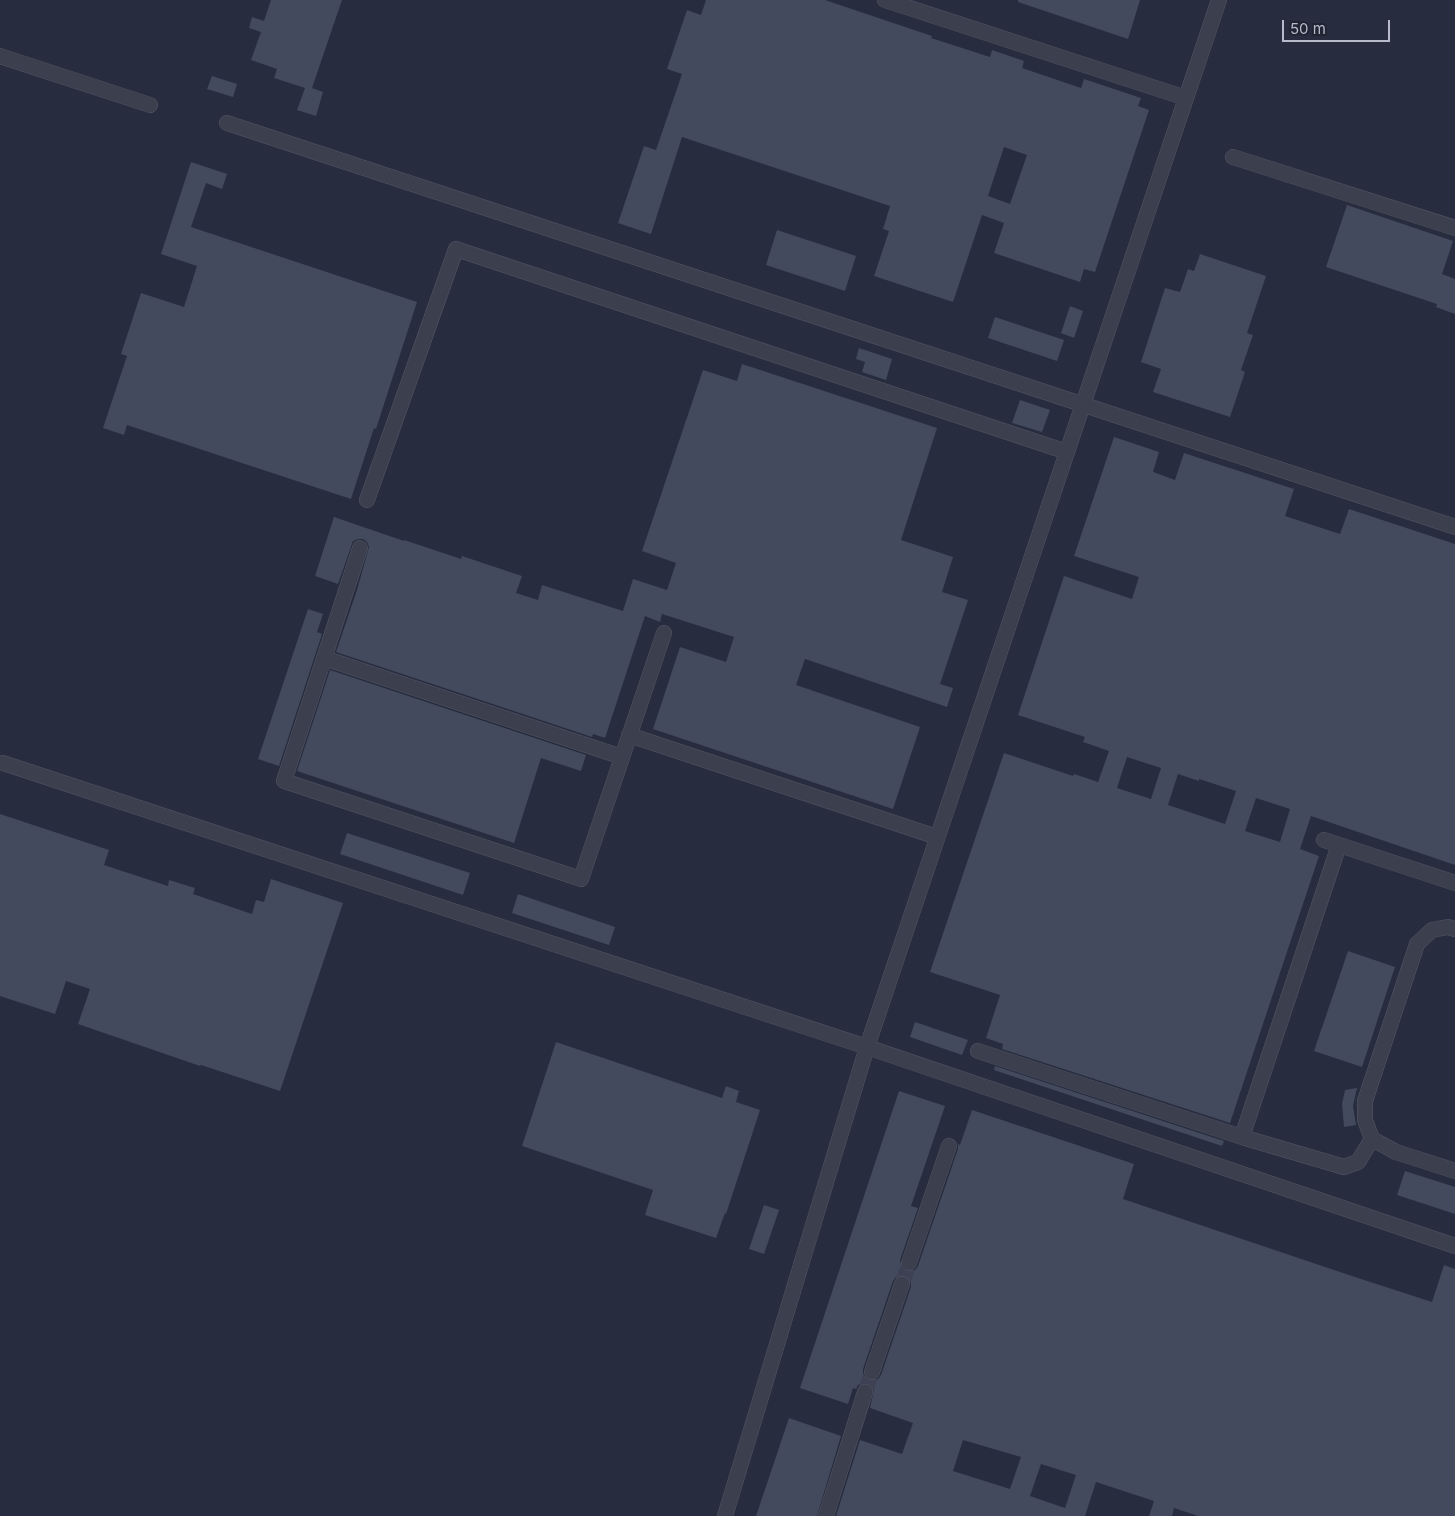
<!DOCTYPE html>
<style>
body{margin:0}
#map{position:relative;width:1455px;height:1516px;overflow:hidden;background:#272c3e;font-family:Inter,sans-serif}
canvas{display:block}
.scale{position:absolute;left:1282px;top:20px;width:108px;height:22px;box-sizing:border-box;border:2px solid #b7bbc9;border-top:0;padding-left:6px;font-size:15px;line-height:18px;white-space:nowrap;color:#b7bbc9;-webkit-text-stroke:4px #202433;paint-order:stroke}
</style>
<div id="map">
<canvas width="1455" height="1516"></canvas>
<div class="scale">50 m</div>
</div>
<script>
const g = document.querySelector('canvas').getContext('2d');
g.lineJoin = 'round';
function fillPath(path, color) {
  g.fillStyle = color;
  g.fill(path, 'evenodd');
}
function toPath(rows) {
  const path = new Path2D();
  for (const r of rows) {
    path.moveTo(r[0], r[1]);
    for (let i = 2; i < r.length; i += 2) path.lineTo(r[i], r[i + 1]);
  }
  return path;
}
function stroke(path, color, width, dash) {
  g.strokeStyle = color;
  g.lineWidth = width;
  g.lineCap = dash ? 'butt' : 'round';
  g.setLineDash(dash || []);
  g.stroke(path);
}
const building = toPath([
 [271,0,342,0,312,88,323,92,316,116,297,110,305,88,274,78,277,69,251,60,261,32,249,28,252,17,264,21],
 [706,0,825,0,932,36,931,38,990,57,992,50,1024,61,1022,68,1081,88,1084,79,1141,98,1138,106,1149,110,1095,272,1084,269,1080,282,994,253,1004,223,982,215,953,302,874,276,889,231,883,229,890,206,682,137,651,234,618,223,644,146,656,150,682,74,667,69,687,10,701,15],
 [1004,147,1027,155,1010,204,988,196],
 [1018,0,1140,0,1128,39,1018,2],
 [212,76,237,84,233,97,207,89],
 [191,162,227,174,222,189,206,183,191,227,417,302,376,429,374,428,351,499,127,425,124,435,103,428,127,356,121,354,141,293,184,307,197,266,161,254],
 [1347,205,1453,241,1442,274,1455,279,1455,314,1436,307,1437,304,1326,267],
 [777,230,856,256,845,291,766,265],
 [1200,254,1266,276,1247,333,1253,335,1241,370,1245,372,1230,417,1153,392,1161,369,1141,362,1165,288,1180,292,1188,269,1194,271],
 [1070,306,1083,311,1074,338,1061,333],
 [995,317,1064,340,1057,361,988,338],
 [859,348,892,359,886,380,862,372,865,362,856,359],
 [742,364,937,428,901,540,953,557,942,592,968,600,940,684,953,688,947,707,805,659,796,685,920,727,893,809,653,729,680,647,726,662,734,637,662,614,660,622,645,616,605,738,593,734,592,737,336,652,357,590,369,547,367,542,363,539,358,539,353,541,338,584,315,576,334,517,404,541,404,540,461,559,462,556,522,576,516,593,538,600,542,585,623,611,633,579,667,590,676,563,642,551,703,370,737,381],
 [1020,400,1050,410,1042,432,1012,423],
 [1114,437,1159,452,1153,472,1175,480,1184,453,1294,489,1285,516,1340,534,1349,509,1455,544,1455,865,1311,816,1300,849,1319,856,1230,1123,1002,1049,1003,1044,986,1038,1000,995,930,972,1004,753,1073,776,1074,774,1098,782,1109,751,1083,742,1085,737,1018,715,1064,576,1132,599,1139,577,1074,556],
 [1127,757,1161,768,1151,799,1117,788],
 [1178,774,1199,781,1199,779,1236,791,1225,824,1168,805],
 [1256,798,1290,809,1280,842,1245,831],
 [308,609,323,614,317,632,322,634,279,766,258,759],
 [330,670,586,755,581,771,541,758,514,843,297,771],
 [0,814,109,850,104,865,168,886,169,880,195,888,193,894,252,914,256,900,264,902,271,879,343,903,280,1091,201,1065,200,1066,78,1024,90,989,66,981,55,1014,0,996],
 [347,833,470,873,463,895,340,854],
 [518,894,615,927,609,945,512,913],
 [1348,951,1395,967,1362,1067,1314,1051],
 [915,1022,968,1040,962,1055,910,1037],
 [556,1042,722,1098,726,1086,739,1091,736,1102,760,1110,726,1214,725,1213,716,1238,645,1215,653,1190,522,1146],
 [995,1066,1224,1141,1222,1146,994,1070],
 [1357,1088,1353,1106,1356,1125,1344,1127,1342,1104,1345,1090],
 [899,1091,945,1106,911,1206,918,1208,900,1260,902,1269,906,1272,915,1270,918,1266,958,1149,958,1144,960,1145,972,1110,1134,1164,1123,1199,1355,1277,1432,1302,1444,1265,1455,1269,1455,1516,1198,1516,1174,1508,1172,1516,1149,1516,1154,1501,1096,1482,1085,1516,836,1516,860,1440,902,1454,913,1423,870,1408,874,1390,872,1386,868,1383,862,1383,858,1385,856,1389,853,1388,848,1404,800,1388],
 [900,1275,905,1275,909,1278,911,1282,911,1287,881,1375,878,1379,869,1381,865,1378,863,1373,863,1369,893,1281,896,1277],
 [963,1440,1021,1457,1010,1489,953,1471],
 [1041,1464,1076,1475,1065,1508,1030,1496],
 [1405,1171,1455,1187,1455,1214,1397,1195],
 [764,1205,779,1210,764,1254,749,1249],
 [789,1418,841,1436,817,1516,756,1516]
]);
const minorTunnel = toPath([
 [902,1284,909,1263],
 [865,1392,872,1372]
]);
const minor = toPath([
 [885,0,1186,98],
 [0,56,150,105],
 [227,123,1455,527],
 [1233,157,1455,228],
 [367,500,456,249,1067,452],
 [360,548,284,781,581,879,664,633],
 [324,658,622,757],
 [629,735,937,837],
 [3,763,867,1047,1455,1246],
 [1324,840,1455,883],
 [1455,929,1448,927,1432,930,1417,944,1365,1101,1365,1120,1372,1139,1396,1152,1455,1171],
 [978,1051,1242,1137,1344,1167,1358,1162,1372,1139],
 [1242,1137,1339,845],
 [909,1263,949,1146],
 [872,1372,902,1284],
 [725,1516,867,1047,1219,0],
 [826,1516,865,1392]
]);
fillPath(building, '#444a5d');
stroke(minorTunnel, '#3d4153', 15, [15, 8]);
stroke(minor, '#535766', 16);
stroke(minor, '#3b3f4e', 15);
</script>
